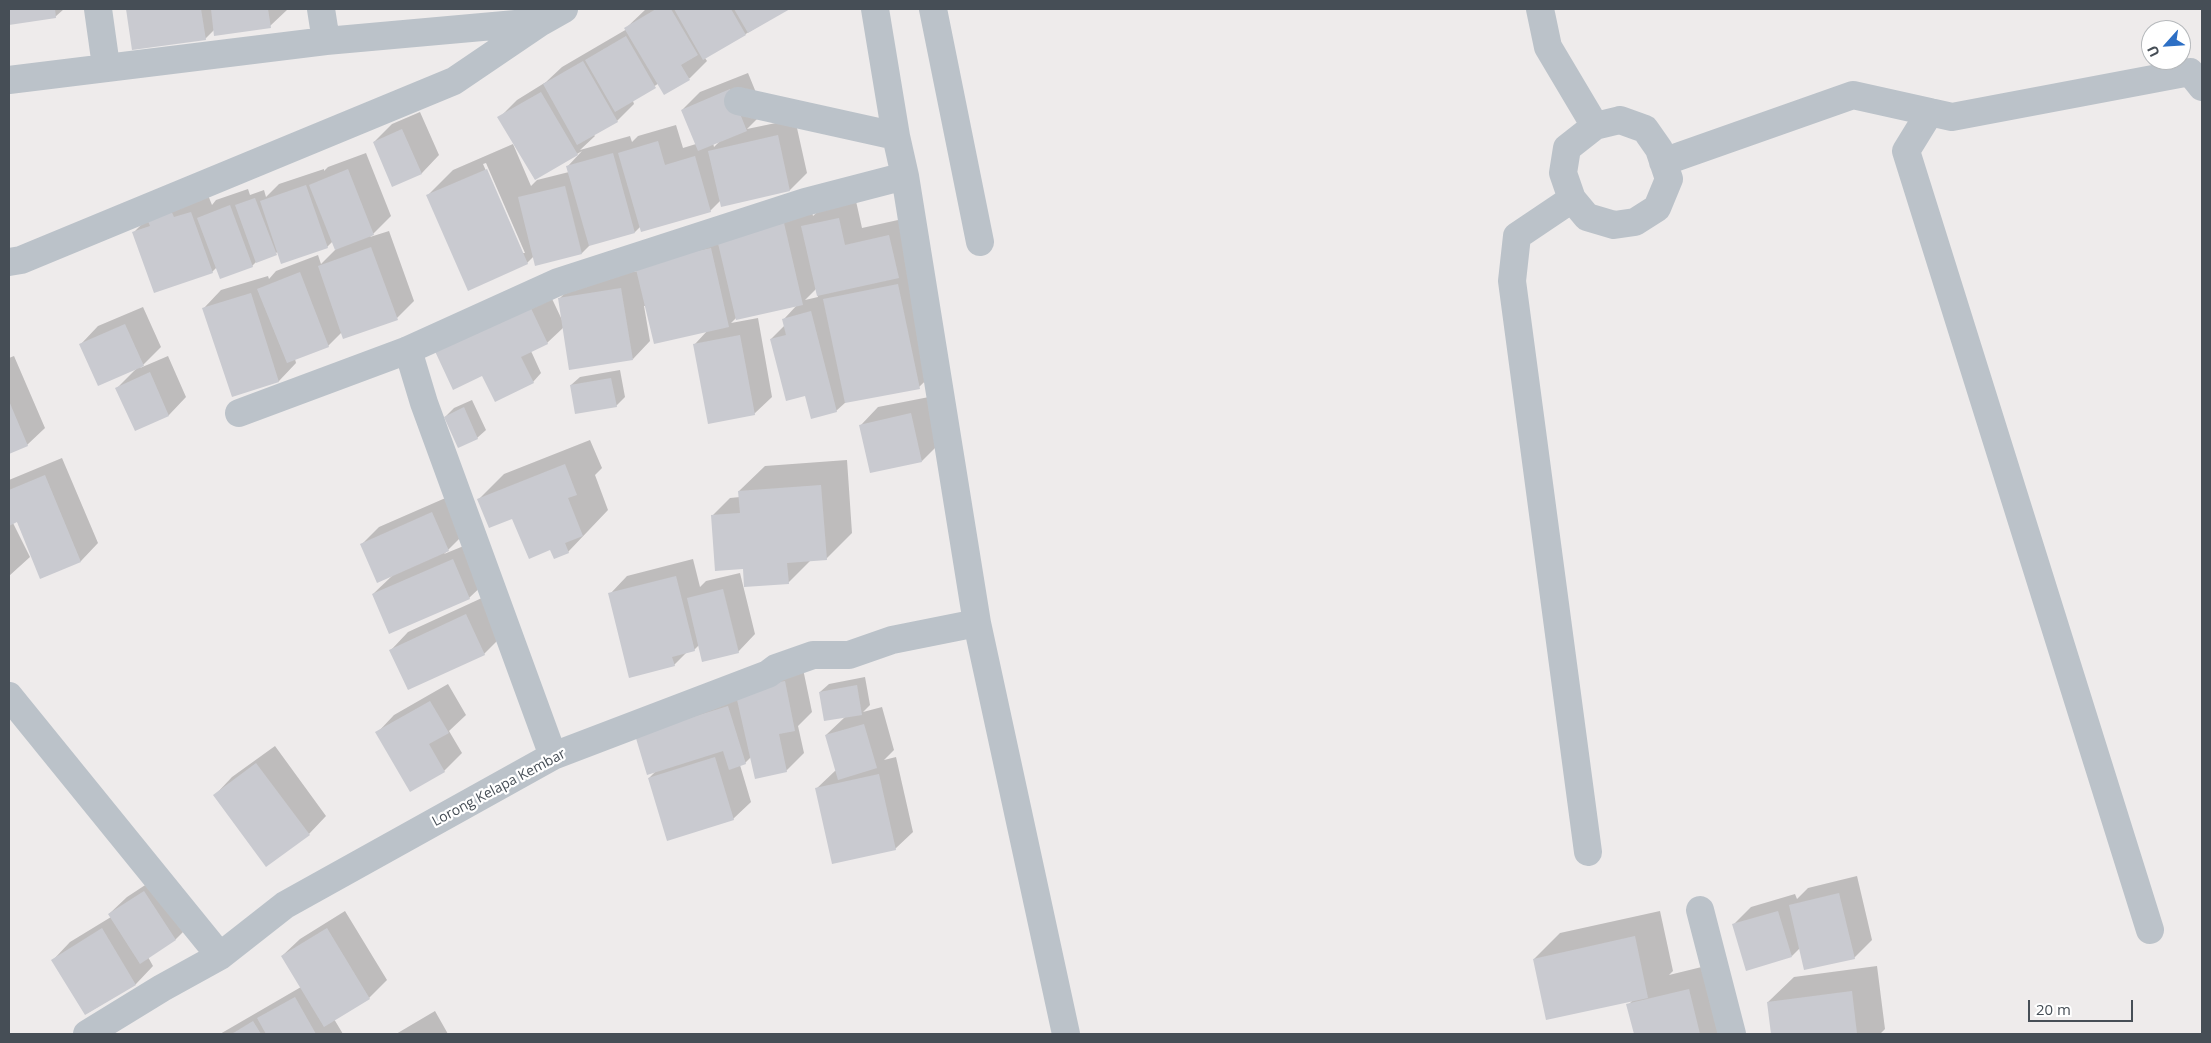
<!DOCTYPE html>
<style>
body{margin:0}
#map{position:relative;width:2211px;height:1043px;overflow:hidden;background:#eeebeb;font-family:"Open Sans",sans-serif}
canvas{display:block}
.frame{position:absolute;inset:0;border:10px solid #464e56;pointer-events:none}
.north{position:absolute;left:2141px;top:20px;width:50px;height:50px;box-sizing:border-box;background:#fff;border:1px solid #b5b8bb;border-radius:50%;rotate:244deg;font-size:14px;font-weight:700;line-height:20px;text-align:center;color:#464e56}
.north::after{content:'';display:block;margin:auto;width:18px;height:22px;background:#2d6fc5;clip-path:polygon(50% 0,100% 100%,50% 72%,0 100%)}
.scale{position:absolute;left:2028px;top:1000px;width:105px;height:22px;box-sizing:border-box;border:2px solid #464e56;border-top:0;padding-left:6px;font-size:15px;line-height:18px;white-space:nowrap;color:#464e56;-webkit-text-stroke:4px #fff;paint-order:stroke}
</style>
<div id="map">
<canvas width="2211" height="1043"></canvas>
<div class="frame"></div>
<div class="north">U</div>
<div class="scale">20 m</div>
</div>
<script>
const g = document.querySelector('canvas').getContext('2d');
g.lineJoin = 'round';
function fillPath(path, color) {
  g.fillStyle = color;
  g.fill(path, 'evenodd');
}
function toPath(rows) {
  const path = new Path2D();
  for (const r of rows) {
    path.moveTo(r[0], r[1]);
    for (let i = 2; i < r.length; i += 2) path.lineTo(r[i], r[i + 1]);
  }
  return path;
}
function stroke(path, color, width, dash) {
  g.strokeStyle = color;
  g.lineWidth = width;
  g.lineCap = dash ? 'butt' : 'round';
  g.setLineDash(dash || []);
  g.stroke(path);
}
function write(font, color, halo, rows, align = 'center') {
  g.font = font + ' "Open Sans",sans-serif';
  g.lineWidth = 4.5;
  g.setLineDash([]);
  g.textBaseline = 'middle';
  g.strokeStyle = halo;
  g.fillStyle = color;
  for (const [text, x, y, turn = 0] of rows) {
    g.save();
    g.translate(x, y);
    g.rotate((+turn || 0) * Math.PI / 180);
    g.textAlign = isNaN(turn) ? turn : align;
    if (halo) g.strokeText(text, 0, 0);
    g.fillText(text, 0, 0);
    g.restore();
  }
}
const shadow = toPath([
 [9,9,64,9,55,17,9,24],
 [127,9,288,9,270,26,215,29,205,39],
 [646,9,788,9,705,58,707,61,690,78,665,93,659,83,633,101,634,104,617,121,593,134,595,136,580,150,630,136,632,142,638,136,676,125,683,148,696,144,682,110,700,92,748,73,764,112,747,129,795,119,807,173,790,190,721,200,710,211,641,226,635,232,591,244,582,253,534,256,527,263,428,195,453,170,513,144,531,186,537,180,569,172,567,167,582,151,535,179,499,118,517,100,546,82,562,67,627,29,626,28],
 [721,140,714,147,713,143],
 [486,163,525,253,522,253,483,164],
 [420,112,439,155,422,173,393,185,374,142,392,124],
 [366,153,391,216,370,237,389,231,414,301,397,318,342,332,328,346,295,359,296,363,279,381,233,396,204,308,221,290,268,276,269,279,276,271,318,255,321,264,336,249,333,241,327,247,278,252,257,261,252,266,217,267,212,272,133,233,148,218,208,195,212,205,216,200,248,189,250,195,264,190,266,197,279,184,324,169,324,171,328,167],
 [809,198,813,216,820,209,856,201,862,228,907,218,945,362,919,387,846,402,836,411,806,395,771,339,785,325,784,319,798,304,737,317,731,323,758,318,772,397,754,414,695,344,708,330,646,306,644,306,650,341,633,359,564,327,547,343,531,351,541,373,533,382,483,374,546,286,562,320,559,299,577,281,638,271],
 [816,289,818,297,805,300],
 [143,307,161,347,140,368,168,356,186,397,169,415,135,429,117,388,138,367,81,344,98,326],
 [14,356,45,428,27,445,9,453,9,358],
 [620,370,625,397,616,406,571,385,580,377],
 [929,397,939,444,922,461,861,425,878,407],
 [472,400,486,430,477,438,445,417,454,408],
 [590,440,602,468,595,475,608,510,568,552,551,549,513,518,479,499,504,474],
 [62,458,98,543,81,561,41,578,17,521,13,523,30,557,9,576,9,480],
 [847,460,852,533,826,559,811,560,788,583,744,567,712,516,730,498,740,497,739,491,765,466],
 [450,496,466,532,444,554,471,543,487,581,469,598,373,594,393,575,362,544,379,527],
 [693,559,700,587,706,581,740,573,755,634,738,652,699,645,694,650,688,651,674,665,610,594,627,576],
 [484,597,502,636,484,654,408,689,391,650,408,632],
 [802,664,812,712,798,726,804,753,786,771,751,757,745,763,740,765,751,802,733,819,649,778,656,771,636,735],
 [865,677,870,705,863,712,882,707,894,750,884,760,896,757,913,832,895,849,816,789,836,770,826,735,845,717,820,692,829,684],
 [448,684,466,715,449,731,462,753,444,771,377,733,394,715],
 [275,746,326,816,309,834,215,795,232,777],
 [162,874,193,922,176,939,148,957,153,966,136,984,86,1014,53,960,70,942,111,917,109,914,127,897],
 [1857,876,1872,940,1854,958,1800,948,1792,956,1733,925,1751,907,1795,894,1797,899,1808,888],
 [345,911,387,980,369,998,334,1019,343,1034,220,1034,301,987,282,956,300,939],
 [1660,911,1673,971,1669,975,1714,964,1732,1034,1635,1034,1628,1005,1633,1000,1534,959,1560,933],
 [1877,966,1885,1029,1880,1034,1772,1034,1768,1002,1794,977],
 [435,1011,448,1034,396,1034]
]);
const building = toPath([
 [9,9,55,9,56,18,9,25],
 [126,9,201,9,206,40,132,50],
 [211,9,268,9,271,28,214,36],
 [656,9,671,9,698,55,681,65,690,80,664,95,624,28],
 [674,9,731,9,746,35,703,60],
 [734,9,790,9,748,33],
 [626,36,656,88,615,112,585,60],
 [583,61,618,122,577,145,543,84],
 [730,89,747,131,698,151,681,110],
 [541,92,578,155,535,180,497,117],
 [402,129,422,174,392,187,373,142],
 [778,135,790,191,721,207,708,151],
 [658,141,665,165,695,156,711,212,641,232,618,153],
 [613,153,635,233,589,246,566,166],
 [348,169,374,235,335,250,309,185],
 [487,169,528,264,468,291,426,195],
 [306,185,328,248,281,264,260,201],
 [565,186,582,254,535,266,518,197],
 [255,198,277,255,256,263,235,205],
 [168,204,174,217,191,212,213,273,154,293,132,232,150,226,144,212],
 [230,205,253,267,220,279,197,218],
 [839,218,845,245,889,235,899,278,817,296,801,226],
 [784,223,803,305,736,320,717,239],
 [371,247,398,320,343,339,318,266],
 [711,248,729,327,654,344,635,265],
 [300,272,329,347,287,363,257,289],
 [898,284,920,389,845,403,823,299],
 [621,288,633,360,569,370,558,298],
 [251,293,279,382,232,397,202,308],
 [528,302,548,344,521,357,534,383,495,402,482,376,453,390,433,347],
 [811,311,837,412,811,419,805,396,786,401,770,339,786,335,782,319],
 [125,324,144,366,98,386,79,344],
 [740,335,755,415,708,424,693,344],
 [150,372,169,416,135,431,115,388],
 [611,378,617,407,575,414,570,385],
 [9,401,28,446,9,454],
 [464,407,478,439,458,448,444,417],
 [911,413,922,462,870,473,859,425],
 [565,464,577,495,568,498,583,536,565,543,569,553,554,559,550,550,529,559,512,519,489,528,477,499],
 [45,475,81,562,40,579,17,522,9,526,9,490],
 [821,485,827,560,787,563,789,584,744,587,743,569,715,571,711,515,740,513,738,491],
 [432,512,449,551,377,583,360,544],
 [453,559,470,599,389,634,372,594],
 [676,576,695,651,672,657,675,666,629,678,608,593],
 [723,589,739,653,702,662,687,598],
 [466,614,485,655,408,690,389,650],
 [785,681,795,731,779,734,787,772,755,779,735,691],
 [857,685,862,715,824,721,819,692],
 [430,701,449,733,429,744,445,772,410,792,375,732],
 [728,706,746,764,729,770,723,751,647,775,635,735],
 [864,724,877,768,838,780,825,735],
 [715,757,734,820,667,841,648,778],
 [256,763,310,835,266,867,213,795],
 [879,774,896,850,832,864,815,788],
 [144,891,176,940,140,964,108,914],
 [1839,893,1855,959,1804,970,1789,905],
 [1778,911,1792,957,1746,971,1732,924],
 [102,928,136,985,85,1015,51,960],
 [327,928,370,999,324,1027,281,956],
 [1635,936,1648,998,1546,1020,1533,959],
 [1689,989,1700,1034,1634,1034,1626,1004],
 [1852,991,1857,1034,1771,1034,1767,1002],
 [295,997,316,1034,266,1034,257,1018],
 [253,1021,261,1034,231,1034,235,1032]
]);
const minor = toPath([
 [98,9,106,66],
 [321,9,326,41],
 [875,9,896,136,905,176,977,623,1066,1034],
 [933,9,980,242],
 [1540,9,1548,47,1595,126],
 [9,80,326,41,538,22],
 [738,101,896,136],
 [1930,112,1906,151,2150,930],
 [1620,120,1645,129,1659,149,1669,179,1657,208,1635,222,1614,225,1587,217,1572,199,1563,173,1567,148,1595,126,1620,120],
 [1663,162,1853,95,1952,117,2190,72,2202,87],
 [1572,199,1517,236,1512,281,1588,852],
 [9,262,21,260,454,81,541,22,564,9],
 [408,350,424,403,553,756],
 [239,413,408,350,558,282,805,202,905,176],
 [9,696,220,956],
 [1700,910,1732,1034],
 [87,1034,162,988,220,956,285,905,553,756,768,674,776,668,813,655,849,655,892,640,977,623]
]);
const streetNames = [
 ["Lorong Kelapa Kembar",499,788,-28]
];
fillPath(shadow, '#0003');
fillPath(building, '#c9cad0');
stroke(minor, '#bbc2c9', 28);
write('14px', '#464e56', '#fff', streetNames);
</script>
